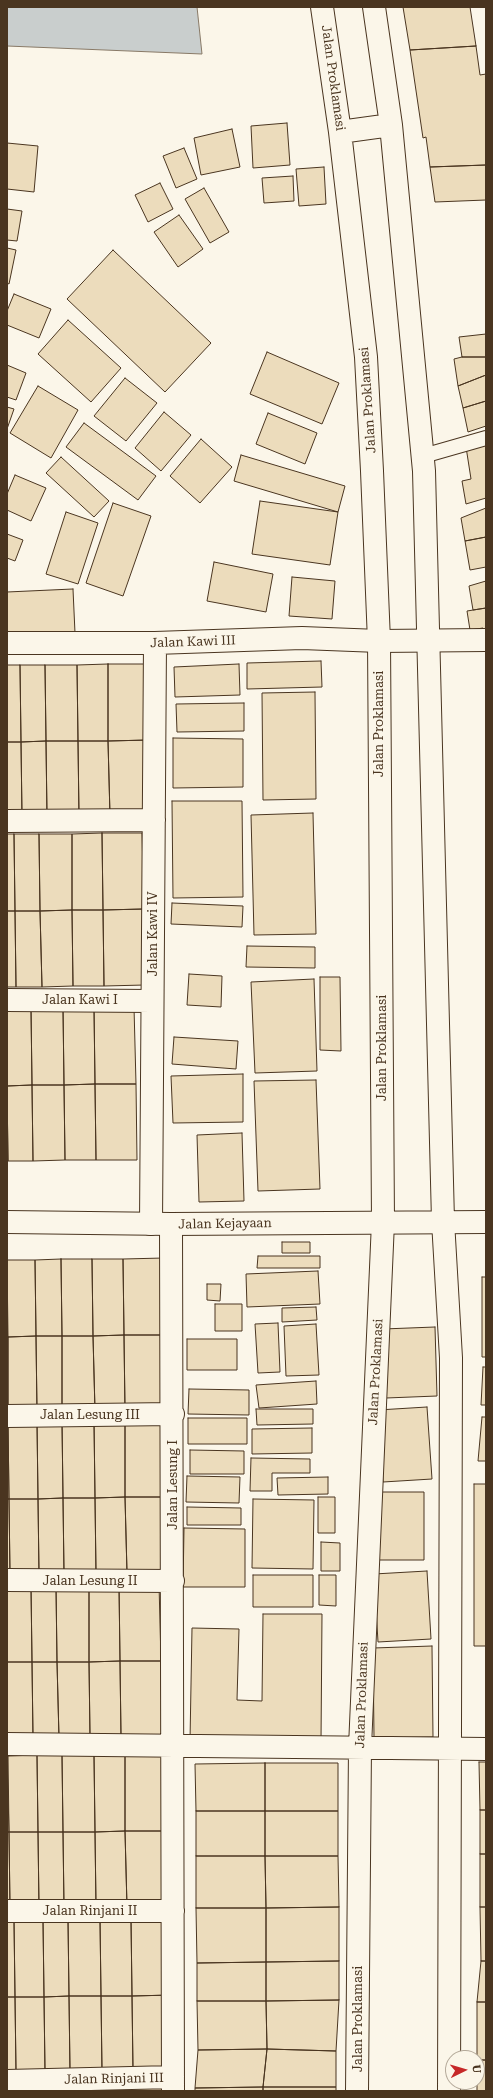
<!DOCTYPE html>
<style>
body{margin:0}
#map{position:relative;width:493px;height:2098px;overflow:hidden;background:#fbf6e9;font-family:"Roboto Serif",serif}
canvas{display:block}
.frame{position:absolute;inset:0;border:8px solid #4a3520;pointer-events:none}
.north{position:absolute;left:445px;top:2050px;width:40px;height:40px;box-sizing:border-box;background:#fbf6e9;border:1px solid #b4a999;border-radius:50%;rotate:85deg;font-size:11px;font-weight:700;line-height:16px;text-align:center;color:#4a3520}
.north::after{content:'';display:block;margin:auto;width:14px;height:18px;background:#c62828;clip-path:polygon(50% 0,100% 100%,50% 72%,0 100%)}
</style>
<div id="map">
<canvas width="493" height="2098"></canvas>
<div class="frame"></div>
<div class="north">U</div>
</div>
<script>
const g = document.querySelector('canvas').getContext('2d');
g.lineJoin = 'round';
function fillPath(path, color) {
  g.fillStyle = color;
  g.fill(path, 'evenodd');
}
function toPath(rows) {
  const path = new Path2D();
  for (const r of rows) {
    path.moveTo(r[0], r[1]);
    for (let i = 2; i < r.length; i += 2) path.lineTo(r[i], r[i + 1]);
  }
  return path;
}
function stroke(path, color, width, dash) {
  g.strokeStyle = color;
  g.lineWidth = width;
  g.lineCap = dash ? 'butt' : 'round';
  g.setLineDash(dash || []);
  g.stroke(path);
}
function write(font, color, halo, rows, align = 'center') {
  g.font = font + ' "Roboto Serif",serif';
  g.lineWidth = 3;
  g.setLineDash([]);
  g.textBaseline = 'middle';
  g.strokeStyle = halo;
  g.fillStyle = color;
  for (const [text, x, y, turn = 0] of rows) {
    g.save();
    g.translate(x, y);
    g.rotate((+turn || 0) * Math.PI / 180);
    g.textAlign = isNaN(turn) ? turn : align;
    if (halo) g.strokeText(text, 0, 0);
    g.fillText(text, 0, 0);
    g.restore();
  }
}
const water = toPath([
 [7,7,197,7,202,54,7,46,7,7]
]);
const building = toPath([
 [403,7,470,7,476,46,410,50,403,7],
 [476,46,480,75,486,74,486,165,430,167,426,137,423,138,410,50,476,46],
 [287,123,290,165,253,168,251,126,287,123],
 [232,129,240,167,201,175,194,138,232,129],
 [7,143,38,146,34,192,7,189,7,143],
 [184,148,197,179,176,188,163,156,184,148],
 [486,165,486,200,435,202,430,167,486,165],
 [324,167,326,204,299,206,296,169,324,167],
 [293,176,294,201,264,203,262,178,293,176],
 [160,183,173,209,148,222,135,195,160,183],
 [204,188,229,232,210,243,185,199,204,188],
 [7,209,22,211,17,241,7,240,7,209],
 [179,215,203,249,178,267,154,232,179,215],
 [7,248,16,250,9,284,7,283,7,248],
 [113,250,211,343,165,392,67,299,113,250],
 [14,294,51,309,39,338,7,325,7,311,14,294],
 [68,320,121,368,91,402,38,354,68,320],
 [486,334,486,357,462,357,459,337,486,334],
 [267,352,339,383,322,424,250,394,267,352],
 [462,357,486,357,486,375,458,386,454,359,462,357],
 [7,365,26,373,16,400,7,397,7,365],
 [486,375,486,401,463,408,458,386,486,375],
 [125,378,157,403,126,441,94,416,125,378],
 [38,386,78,410,51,458,10,433,38,386],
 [486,401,486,426,468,432,463,408,486,401],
 [7,407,14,409,7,429,7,407],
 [164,412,191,435,161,471,135,448,164,412],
 [268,413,317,433,305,464,256,444,268,413],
 [84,423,156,476,138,500,66,447,84,423],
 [201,439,232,467,200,503,170,476,201,439],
 [486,441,486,498,466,504,462,481,471,479,466,447,486,441],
 [241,455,345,486,338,512,234,481,241,455],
 [61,457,109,501,94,517,46,473,61,457],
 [15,475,46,488,31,521,7,510,7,494,15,475],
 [260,501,338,512,330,565,252,554,260,501],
 [113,503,151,516,123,596,86,583,113,503],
 [486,508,486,537,465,541,461,518,486,508],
 [66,512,98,523,78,584,46,574,66,512],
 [7,534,23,540,15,561,7,558,7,534],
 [486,537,486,567,470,570,465,541,486,537],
 [214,562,273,574,266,612,207,601,214,562],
 [292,577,335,581,332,619,289,616,292,577],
 [486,581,486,608,473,610,469,586,486,581],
 [73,589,75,633,7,637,7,592,73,589],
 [486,608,486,633,484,634,483,628,470,630,467,611,486,608],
 [321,661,322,687,247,689,247,663,321,661],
 [108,664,148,664,149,740,108,741,108,664],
 [108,664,108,741,78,741,77,665,108,664],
 [239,664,240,695,175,697,174,667,239,664],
 [7,665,20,665,21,742,7,742,7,665],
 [20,665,45,665,46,741,21,742,20,665],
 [45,665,77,665,78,741,46,741,45,665],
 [315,692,316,799,263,800,262,693,315,692],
 [244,703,244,731,177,732,176,704,244,703],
 [173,738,243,739,243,787,173,788,173,738],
 [149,740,150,816,110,816,108,741,149,740],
 [46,741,47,817,22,817,21,742,46,741],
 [46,741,78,741,79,817,47,817,46,741],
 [78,741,108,741,110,816,79,817,78,741],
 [7,742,21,742,22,817,7,817,7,742],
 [172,801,242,801,243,897,173,898,172,801],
 [313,813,316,934,254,935,251,815,313,813],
 [102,833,142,833,144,909,103,910,102,833],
 [102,833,103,910,72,910,72,834,102,833],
 [7,834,14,834,15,911,7,911,7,834],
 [14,834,39,834,40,911,15,911,14,834],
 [39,834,72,834,72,910,40,911,39,834],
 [172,903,243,906,242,927,171,924,172,903],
 [144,909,145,985,104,986,103,910,144,909],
 [72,910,103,910,104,986,73,986,72,910],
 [72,910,73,986,42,987,40,911,72,910],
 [7,911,15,911,16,987,7,987,7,911],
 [15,911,40,911,42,987,16,987,15,911],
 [247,946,315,947,315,968,246,967,247,946],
 [189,974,222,976,221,1007,187,1005,189,974],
 [320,977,340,977,341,1051,320,1050,320,977],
 [314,979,317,1071,255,1073,251,982,314,979],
 [63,1007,64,1085,32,1085,31,1008,63,1007],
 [63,1007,94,1007,95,1084,64,1085,63,1007],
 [94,1007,134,1007,136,1084,95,1084,94,1007],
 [7,1008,31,1008,32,1085,7,1086,7,1008],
 [174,1037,238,1041,236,1069,172,1064,174,1037],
 [243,1074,243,1122,173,1123,171,1076,243,1074],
 [316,1080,320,1189,258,1191,254,1081,316,1080],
 [95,1084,136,1084,137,1160,96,1160,95,1084],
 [95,1084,96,1160,65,1160,64,1085,95,1084],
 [32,1085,64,1085,65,1160,33,1161,32,1085],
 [32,1085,33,1161,8,1161,7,1086,32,1085],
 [7,1086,8,1161,7,1161,7,1086],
 [242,1133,244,1201,199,1202,197,1135,242,1133],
 [282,1242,310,1242,310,1253,282,1253,282,1242],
 [258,1256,320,1256,320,1268,257,1268,258,1256],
 [164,1258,165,1335,124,1335,123,1259,164,1258],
 [61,1259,92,1259,93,1336,62,1336,61,1259],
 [61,1259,62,1336,36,1336,35,1260,61,1259],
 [92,1259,123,1259,124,1335,93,1336,92,1259],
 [7,1260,35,1260,36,1336,8,1337,7,1260],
 [318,1271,320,1304,247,1307,246,1274,318,1271],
 [482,1277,486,1277,486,1357,482,1357,482,1277],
 [207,1284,221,1284,220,1301,207,1300,207,1284],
 [215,1304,242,1304,242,1331,215,1331,215,1304],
 [316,1307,317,1320,282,1322,282,1308,316,1307],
 [278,1323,280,1372,258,1373,255,1324,278,1323],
 [316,1324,319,1375,286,1376,284,1326,316,1324],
 [435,1327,437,1396,386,1398,383,1329,435,1327],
 [124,1335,165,1335,166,1411,125,1411,124,1335],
 [124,1335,125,1411,95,1411,93,1336,124,1335],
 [36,1336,37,1412,8,1412,8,1337,36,1336],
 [36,1336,62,1336,62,1412,37,1412,36,1336],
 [62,1336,93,1336,95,1411,62,1412,62,1336],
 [8,1337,8,1412,7,1412,7,1337,8,1337],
 [187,1339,237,1339,237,1370,187,1370,187,1339],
 [483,1367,486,1367,486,1405,481,1405,483,1367],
 [316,1381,317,1404,259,1408,256,1385,316,1381],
 [189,1389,249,1390,249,1415,188,1414,189,1389],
 [427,1407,432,1479,383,1482,378,1410,427,1407],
 [256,1409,313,1409,313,1424,257,1425,256,1409],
 [482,1417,486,1417,486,1461,478,1461,482,1417],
 [188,1418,247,1418,247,1444,188,1444,188,1418],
 [165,1420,166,1497,125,1497,125,1421,165,1420],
 [62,1421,94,1421,95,1498,63,1498,62,1421],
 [62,1421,63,1498,38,1499,37,1422,62,1421],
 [94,1421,125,1421,125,1497,95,1498,94,1421],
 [7,1422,8,1422,9,1499,7,1499,7,1422],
 [8,1422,37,1422,38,1499,9,1499,8,1422],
 [312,1428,312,1453,252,1454,252,1429,312,1428],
 [190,1450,244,1451,244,1474,190,1474,190,1450],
 [251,1458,310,1459,310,1473,272,1473,272,1491,250,1491,251,1458],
 [187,1476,240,1477,239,1503,186,1502,187,1476],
 [328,1477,328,1494,278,1495,277,1478,328,1477],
 [474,1484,486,1484,486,1646,474,1646,474,1484],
 [374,1492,424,1492,424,1560,375,1560,374,1492],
 [125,1497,166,1497,167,1573,127,1573,125,1497],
 [125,1497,127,1573,96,1574,95,1498,125,1497],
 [318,1497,335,1497,335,1533,318,1533,318,1497],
 [63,1498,95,1498,96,1574,64,1574,63,1498],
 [63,1498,64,1574,39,1574,38,1499,63,1498],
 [7,1499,9,1499,10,1575,7,1575,7,1499],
 [9,1499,38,1499,39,1574,10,1575,9,1499],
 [253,1499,314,1500,313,1569,252,1568,253,1499],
 [187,1507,241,1508,241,1525,187,1525,187,1507],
 [184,1528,245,1529,245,1587,183,1587,184,1528],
 [321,1542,340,1543,340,1571,321,1571,321,1542],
 [427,1571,431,1639,378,1642,374,1574,427,1571],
 [253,1575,313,1575,313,1607,253,1607,253,1575],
 [319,1575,336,1575,336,1606,319,1605,319,1575],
 [119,1584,159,1584,161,1661,120,1661,119,1584],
 [119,1584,120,1661,89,1662,89,1585,119,1584],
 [56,1585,89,1585,89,1662,57,1662,56,1585],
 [56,1585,57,1662,32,1662,31,1586,56,1585],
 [7,1586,31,1586,32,1662,7,1662,7,1586],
 [263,1614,322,1614,321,1742,190,1741,192,1628,239,1629,237,1700,262,1701,263,1614],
 [432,1646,433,1737,374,1738,373,1648,432,1646],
 [120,1661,161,1661,162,1736,121,1737,120,1661],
 [120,1661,121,1737,90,1737,89,1662,120,1661],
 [7,1662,32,1662,33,1738,7,1738,7,1662],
 [32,1662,57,1662,59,1738,33,1738,32,1662],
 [57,1662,89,1662,90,1737,59,1738,57,1662],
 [165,1754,166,1831,125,1831,125,1755,165,1754],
 [37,1755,62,1755,63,1832,38,1832,37,1755],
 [37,1755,38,1832,9,1832,8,1756,37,1755],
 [62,1755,94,1755,95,1832,63,1832,62,1755],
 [94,1755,125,1755,125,1831,95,1832,94,1755],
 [7,1756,9,1832,7,1832,7,1756],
 [479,1762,486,1762,486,1810,480,1810,479,1762],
 [265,1763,265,1811,196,1811,195,1764,265,1763],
 [265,1763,338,1763,338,1811,265,1811,265,1763],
 [480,1810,486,1810,486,1854,480,1854,480,1810],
 [196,1811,265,1811,265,1856,196,1856,196,1811],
 [265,1811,338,1811,338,1856,265,1856,265,1811],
 [125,1831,127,1907,96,1907,95,1832,125,1831],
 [125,1831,166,1831,167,1907,127,1907,125,1831],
 [7,1832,9,1832,10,1908,7,1908,7,1832],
 [9,1832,38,1832,39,1908,10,1908,9,1832],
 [38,1832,63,1832,64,1908,39,1908,38,1832],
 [63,1832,95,1832,96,1907,64,1908,63,1832],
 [480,1854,486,1854,486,1907,480,1907,480,1854],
 [196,1856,265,1856,266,1908,196,1908,196,1856],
 [265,1856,338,1856,339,1907,266,1908,265,1856],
 [339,1907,339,1961,266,1962,266,1908,339,1907],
 [480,1907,486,1907,486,1961,481,1961,480,1907],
 [196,1908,266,1908,266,1962,197,1963,196,1908],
 [68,1919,69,1996,44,1997,43,1920,68,1919],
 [68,1919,100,1919,101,1996,69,1996,68,1919],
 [100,1919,131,1919,132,1996,101,1996,100,1919],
 [131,1919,170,1919,172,1995,132,1996,131,1919],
 [7,1920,14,1920,15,1997,7,1997,7,1920],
 [14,1920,43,1920,44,1997,15,1997,14,1920],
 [339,1961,339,2000,266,2001,266,1962,339,1961],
 [481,1961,486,1961,486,2002,477,2002,481,1961],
 [266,1962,266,2001,197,2001,197,1963,266,1962],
 [172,1995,173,2071,133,2071,132,1996,172,1995],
 [69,1996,101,1996,102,2072,70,2072,69,1996],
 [69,1996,70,2072,45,2072,44,1997,69,1996],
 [101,1996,132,1996,133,2071,102,2072,101,1996],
 [7,1997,15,1997,16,2072,7,2073,7,1997],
 [15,1997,44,1997,45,2072,16,2072,15,1997],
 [339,2000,336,2051,267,2049,266,2001,339,2000],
 [197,2001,266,2001,267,2049,198,2050,197,2001],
 [477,2002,486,2002,486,2060,477,2060,477,2002],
 [267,2049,263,2087,195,2088,198,2050,267,2049],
 [267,2049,336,2051,336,2087,263,2087,267,2049],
 [477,2060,486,2060,486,2091,477,2091,477,2060],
 [169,2085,170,2091,129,2091,129,2086,169,2085],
 [98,2086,129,2086,129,2091,98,2091,98,2086],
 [98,2086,98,2091,66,2091,66,2087,98,2086],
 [263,2087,263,2091,195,2091,195,2088,263,2087],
 [263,2087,336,2087,336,2091,263,2091,263,2087]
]);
const service = toPath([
 [423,456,486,438]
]);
const minor = toPath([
 [7,643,155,643,302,638,379,641,486,640],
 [7,821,154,820],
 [7,1000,152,1001],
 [443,1221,451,1358,449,2091],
 [151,1224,155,643],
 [171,1224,173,2091],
 [7,1416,173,1414],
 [7,1580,173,1581],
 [7,1744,486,1749],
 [7,1911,173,1911],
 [7,2081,173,2077],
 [357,2091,360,1747,383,1222]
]);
const tertiary = toPath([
 [322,7,340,132,366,357,372,471,379,641,383,1222],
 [374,7,391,125,424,471,443,1221],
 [340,132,391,125],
 [7,1222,171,1224,486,1222]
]);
const streetNames = [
 ["Jalan Proklamasi",333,78,82],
 ["Jalan Proklamasi",368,400,-94],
 ["Jalan Kawi III",193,642,-2],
 ["Jalan Proklamasi",379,724,-90],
 ["Jalan Kawi IV",153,934,-90],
 ["Jalan Kawi I",80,1000],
 ["Jalan Proklamasi",382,1048,-90],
 ["Jalan Kejayaan",225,1224,-1],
 ["Jalan Proklamasi",376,1372,-87],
 ["Jalan Lesung III",90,1415],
 ["Jalan Lesung I",173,1485,-90],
 ["Jalan Lesung II",90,1581],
 ["Jalan Proklamasi",362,1695,-88],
 ["Jalan Rinjani II",90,1911],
 ["Jalan Proklamasi",358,2019,-90],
 ["Jalan Rinjani III",114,2079,-1]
];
fillPath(water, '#c9cecd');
stroke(water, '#887966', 1);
fillPath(building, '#ecdcbc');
stroke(building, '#4a3520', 1);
stroke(service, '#4a3520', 16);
stroke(minor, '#4a3520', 24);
stroke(tertiary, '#4a3520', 24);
stroke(service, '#fbf6e9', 14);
stroke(minor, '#fbf6e9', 22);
stroke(tertiary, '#fbf6e9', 22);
write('13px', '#4a3520', '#fbf6e9', streetNames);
</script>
